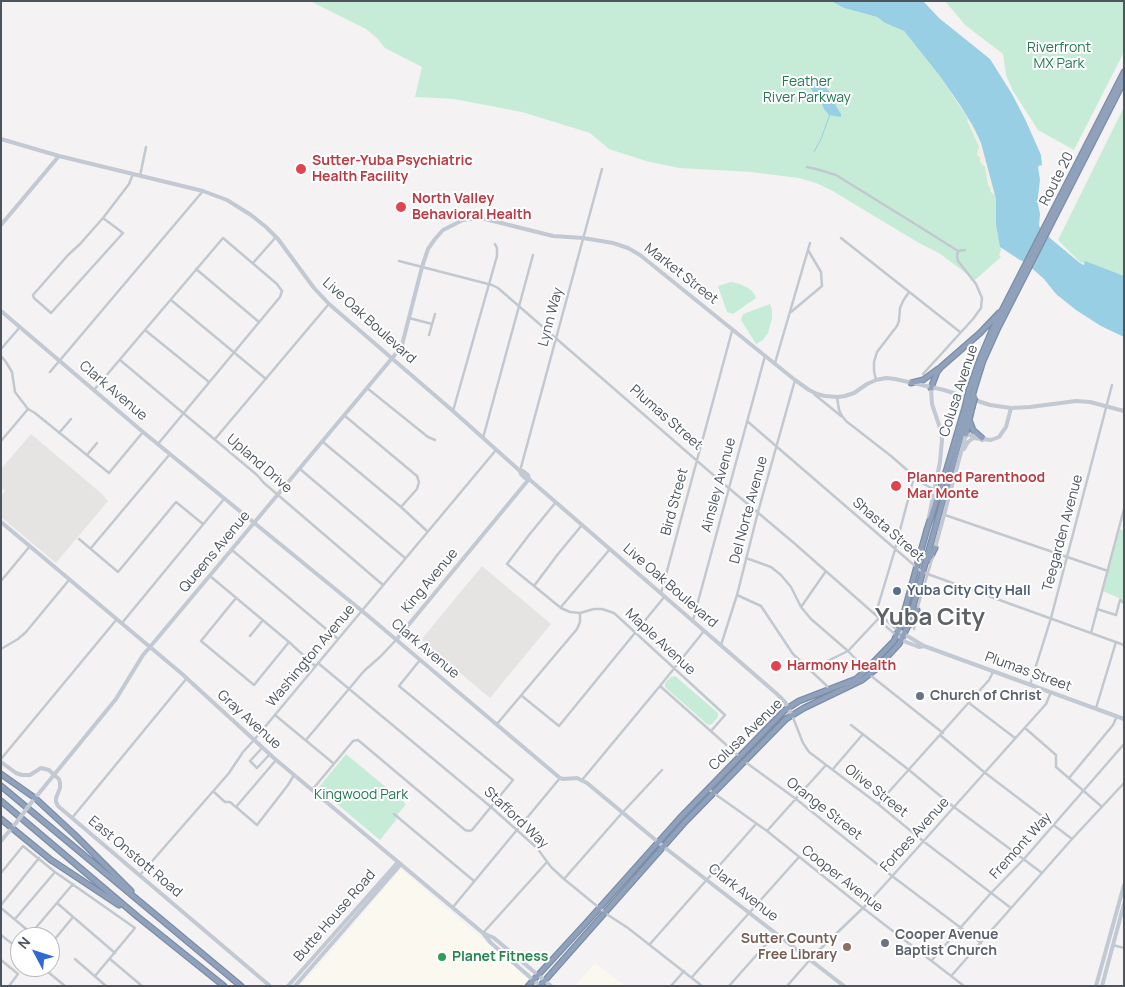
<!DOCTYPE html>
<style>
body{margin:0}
#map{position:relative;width:1125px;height:987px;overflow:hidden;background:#f4f2f2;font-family:Manrope,sans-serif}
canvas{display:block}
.frame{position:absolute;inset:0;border:2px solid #4c545e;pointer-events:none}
.north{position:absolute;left:10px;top:927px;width:50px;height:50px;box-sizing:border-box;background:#fff;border:1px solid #b7bbbf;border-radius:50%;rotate:310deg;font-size:14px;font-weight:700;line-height:20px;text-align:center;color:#4c545e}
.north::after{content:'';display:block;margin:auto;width:18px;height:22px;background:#2e6ad3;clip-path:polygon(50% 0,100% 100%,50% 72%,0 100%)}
</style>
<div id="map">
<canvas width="1125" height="987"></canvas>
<div class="frame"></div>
<div class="north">N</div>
</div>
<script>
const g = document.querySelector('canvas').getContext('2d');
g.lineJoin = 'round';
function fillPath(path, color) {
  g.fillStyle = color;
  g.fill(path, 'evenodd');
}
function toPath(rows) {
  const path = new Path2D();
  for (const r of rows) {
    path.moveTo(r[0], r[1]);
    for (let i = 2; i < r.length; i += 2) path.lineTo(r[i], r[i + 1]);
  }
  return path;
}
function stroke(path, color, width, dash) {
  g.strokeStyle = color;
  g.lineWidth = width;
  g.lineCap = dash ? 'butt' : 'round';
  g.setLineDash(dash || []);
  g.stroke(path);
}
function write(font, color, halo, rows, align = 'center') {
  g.font = font + ' Manrope,sans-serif';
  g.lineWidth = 4;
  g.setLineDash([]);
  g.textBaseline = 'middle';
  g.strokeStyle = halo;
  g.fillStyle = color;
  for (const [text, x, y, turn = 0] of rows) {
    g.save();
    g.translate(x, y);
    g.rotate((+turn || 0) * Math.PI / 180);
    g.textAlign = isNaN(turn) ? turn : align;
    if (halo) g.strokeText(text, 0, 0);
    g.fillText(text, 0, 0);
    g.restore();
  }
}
const commercial = toPath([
 [401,869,530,980,524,986,300,986,321,963],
 [595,963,625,986,575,986]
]);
const education = toPath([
 [31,434,101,493,108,501,56,563,1,517,1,496,5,491,1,488,1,469],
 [482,566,551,624,490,698,421,640]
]);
const green = toPath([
 [310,1,831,1,844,8,877,17,885,23,904,31,939,75,973,126,996,199,996,225,1001,250,999,255,1001,257,975,280,939,253,919,243,831,190,816,183,799,178,751,172,679,168,646,161,609,149,590,133,522,112,454,99,415,97,422,67,385,48,377,38,366,29],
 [945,1,1124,1,1124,52,1074,150,1038,130,1013,91,1006,75,1003,54,965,25],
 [1124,107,1124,279,1080,262,1058,240],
 [731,282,740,284,748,288,753,292,756,298,733,314,727,312,718,286],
 [770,304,772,310,772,318,768,333,763,340,756,344,741,320,743,314],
 [1120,529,1124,531,1124,602,1119,598,1103,591],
 [675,676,718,713,718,717,712,724,709,725,707,724,665,687,665,683,671,677],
 [346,754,406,804,398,814,396,820,380,840,319,789,319,787]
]);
const sand = toPath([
 [968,118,981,143,995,195,991,192,990,188,988,185,985,167,980,162,980,158,977,154,979,147,967,120]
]);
const water = toPath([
 [831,1,923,1,939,18,990,59,1012,94,1025,119,1041,155,1042,166,1040,165,1038,167,1040,180,1038,196,1038,204,1040,214,1039,226,1051,239,1080,263,1084,265,1085,261,1124,276,1124,337,1101,326,1076,310,1056,294,1044,279,1025,262,1020,260,1000,247,996,225,996,199,981,143,973,126,960,105,939,75,904,31,885,23,877,17,844,8],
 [812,80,821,83,828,90,834,97,836,106,841,114,841,117,829,115,824,109,822,104,814,94,809,85,809,82]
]);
const stream = toPath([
 [814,152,821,139,830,114]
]);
const street = toPath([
 [807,167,820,170,836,175,920,227,958,251,965,250],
 [140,176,146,147],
 [103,218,123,233,51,313,34,298,33,295,68,255,80,244,103,218,129,184,133,174],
 [841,238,960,332],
 [399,261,492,285,498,288,718,479,794,543,879,618,882,623,896,635],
 [253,263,276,237],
 [196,269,259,322],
 [171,300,266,379],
 [791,312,822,286,821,272,808,250],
 [409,318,432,324],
 [145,330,209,382],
 [429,335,435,314],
 [1,349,20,327],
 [1,356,6,362,12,372,15,392,28,409,35,413,109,473,143,432],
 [120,360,257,475,264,483,383,585],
 [775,363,810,243],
 [50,372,203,191],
 [923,374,973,319,981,308,982,298,976,284,958,261,957,256,958,251],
 [876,380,874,371,874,362,877,352,897,326,899,321,900,308,903,301,909,292],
 [367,388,428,437,435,440],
 [94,390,223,238,277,284,282,291,280,297,158,444],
 [814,394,841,416],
 [837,397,839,410,842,416,846,421,891,456,922,483,935,490],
 [453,411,497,256,497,248,495,244],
 [345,416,417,476,419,482,417,489,401,507],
 [747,421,922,572,1124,645],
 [59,433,71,419],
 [483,438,533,255],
 [215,439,328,305],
 [1,441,28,409],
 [323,442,401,507,427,531],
 [87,455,97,443],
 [300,469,405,558],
 [520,471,602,169],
 [556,502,529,535,507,564,561,608,570,612,580,613,594,609,602,609,614,613,725,715,711,731],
 [945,515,1108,571],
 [79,539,118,572,176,502,203,524],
 [91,548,170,454],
 [232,550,338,639],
 [746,558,771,567,781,575,791,587,801,607,811,619,848,651,866,670],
 [210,576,289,642,315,666],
 [1,581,30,546],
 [534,586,558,554,582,525],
 [661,593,732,331],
 [737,595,761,606,793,654,827,686,828,690],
 [236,598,201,641,254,685,289,642],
 [561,607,610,549],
 [801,607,826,571],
 [1097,609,1116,615,1120,600,1124,603],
 [917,610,933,556],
 [875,614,878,606,894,553,914,477],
 [881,618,886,620,898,631],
 [693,620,765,356],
 [122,623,224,499],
 [914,629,916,616],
 [1091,633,1124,509],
 [250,636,263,620],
 [721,645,737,595,758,512,795,380],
 [1,649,18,639,26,632,69,580],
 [318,663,491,807,537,848,551,867,564,879,608,915,628,928,702,986],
 [809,670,848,651,879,618],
 [870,675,943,733],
 [1030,685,1051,618,1112,385],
 [660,686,740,757],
 [522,696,559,726,665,596],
 [969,703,1015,738],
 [1096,708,1116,642],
 [275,715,333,763],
 [792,715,803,743,809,752,878,804,923,841,1011,908],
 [497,724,577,629,580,622,580,613],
 [851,725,909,770,950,804,1042,873],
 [1025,728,1056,755,1056,767,1101,806],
 [940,735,984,772,1072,839],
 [306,740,364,671,381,656,396,640],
 [262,748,250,761,257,768,270,754],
 [1,759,117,619],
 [276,760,236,807,257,825,288,785,294,775],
 [744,761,796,799,892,876,981,943],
 [833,769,863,734],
 [1069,778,1113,725,1117,716],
 [582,780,660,686,704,631],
 [708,789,767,831,863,908,964,986],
 [312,790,353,741,358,740,465,830,469,831,472,830,513,780,399,686,420,660],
 [214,792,225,802,230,802,236,807],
 [878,804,989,680,993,672],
 [394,814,474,881],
 [72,818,187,678],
 [767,831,826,765],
 [1,873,23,846,55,872,135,928,95,976],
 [140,875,229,773,243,752,254,740,496,450],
 [564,879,622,813,662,770],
 [57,903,115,953],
 [1,905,39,858],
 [453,907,560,778],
 [1,908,31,933],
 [15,919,55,872],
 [483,933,547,862],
 [1,935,20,950],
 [28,937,73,884],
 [650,944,756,824],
 [50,945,73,917],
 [1113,945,1124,948],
 [75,959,106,986],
 [110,959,142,986],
 [1,960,18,974,9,986],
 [932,960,991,893,1024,859,1124,744],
 [42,967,65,986],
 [952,975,1072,839,1124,783],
 [692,977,799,857],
 [671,986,684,971],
 [729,986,776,933],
 [787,986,815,954,865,906,887,882,1046,704,1051,692]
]);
const secondary = toPath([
 [1,139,59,156,203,191,227,200,251,215,266,227,278,239,314,288,329,304,453,411,520,471,521,474,525,478,529,479,777,694,785,702,792,715],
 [1,225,59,156],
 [1,311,143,432,367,615,560,778,563,779,577,778,587,783,664,847,844,986],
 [964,449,968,442,973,438,991,440,999,437,1006,427,1011,408],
 [520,471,523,471,528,475,529,479],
 [929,517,940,462,942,440,941,431,932,404,931,388],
 [1,522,181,673,275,759,483,933,490,942,540,986],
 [935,548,966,434,980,438],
 [899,631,924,646,1124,719],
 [897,635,906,642,919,647,924,646],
 [396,640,529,479],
 [1,762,16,773,22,775,30,775,41,768,49,770,54,775,59,779,60,783,60,788,56,798,56,802,58,806,270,986],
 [31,803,116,699,143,655,150,647,398,351,402,345,422,267,428,249,435,239,443,230,463,220,470,219,485,219,553,236,583,238,613,243,628,248,640,255,795,380,809,390,817,394,825,396,837,397,845,396,854,393,867,384,876,380,886,378,895,379,944,390,990,405,1011,408,1030,407,1076,401,1090,402,1124,411],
 [1,841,16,823],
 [485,934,494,938,551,986],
 [288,986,398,862],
 [295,986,401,864],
 [1096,986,1124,885],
 [1102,986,1124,904]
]);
const highway = toPath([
 [911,383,923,380,938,369],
 [931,388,937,372,941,367,980,333,999,313],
 [969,390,980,359,993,328,1124,72],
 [974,390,983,361,997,330,1124,81],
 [970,422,973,430,982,438],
 [966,434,972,408],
 [926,562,931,556,935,548],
 [909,625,917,610],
 [1,774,35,798,75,835,131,891],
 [1,786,241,986],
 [1,801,138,917,224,986],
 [1,819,51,860,119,905],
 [528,986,586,923,679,819,785,710,799,701,856,679,866,670,894,641,901,624,927,529,947,468,965,407],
 [540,986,686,821,786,719,804,708,862,680,875,670,899,644,907,628,969,408]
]);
const secondaryBridge = toPath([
 [16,823,31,803]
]);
const highwayBridge = toPath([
 [965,407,969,390],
 [969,408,974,390],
 [972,408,975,397]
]);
const markers = [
 [301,169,6,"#e0444e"],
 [401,207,6,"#e0444e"],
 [896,486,6,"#e0444e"],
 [897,591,5,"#5c6f8a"],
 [776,666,6,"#e0444e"],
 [920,696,5,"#6b7280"],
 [885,943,5,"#6b7280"],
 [847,947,5,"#8d6e63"],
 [442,957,5,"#2e9e5b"]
];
const parkNames = [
 ["Riverfront",1059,48],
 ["MX Park",1059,64],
 ["Feather",807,82],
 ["River Parkway",807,98],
 ["Kingwood Park",361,795]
];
const healthNames = [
 ["Sutter-Yuba Psychiatric",312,161],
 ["Health Facility",312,177],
 ["North Valley",412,199],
 ["Behavioral Health",412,215],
 ["Planned Parenthood",907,478],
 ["Mar Monte",907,494],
 ["Harmony Health",787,666]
];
const streetNames = [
 ["Route 20",1057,179,-63],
 ["Market Street",681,274,38],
 ["Lynn Way",551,317,-75],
 ["Live Oak Boulevard",369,321,42],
 ["Clark Avenue",113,391,40],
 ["Colusa Avenue",959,391,-72],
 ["Plumas Street",666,418,41],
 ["Upland Drive",259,464,41],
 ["Ainsley Avenue",719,485,-75],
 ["Bird Street",675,502,-75],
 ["Del Norte Avenue",749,510,-75],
 ["Shasta Street",888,530,41],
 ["Teegarden Avenue",1063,533,-75],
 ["Queens Avenue",215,552,-50],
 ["King Avenue",430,581,-50],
 ["Live Oak Boulevard",670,586,41],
 ["Maple Avenue",660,642,43],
 ["Clark Avenue",425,649,40],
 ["Washington Avenue",311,656,-50],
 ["Plumas Street",1028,672,20],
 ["Gray Avenue",249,720,42],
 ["Colusa Avenue",746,735,-44],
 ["Olive Street",876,791,38],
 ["Orange Street",824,809,38],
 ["Stafford Way",516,818,43],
 ["Forbes Avenue",915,835,-48],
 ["Fremont Way",1021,846,-48],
 ["East Onstott Road",135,857,40],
 ["Cooper Avenue",842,879,38],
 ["Clark Avenue",743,893,38],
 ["Butte House Road",335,916,-49]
];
const serviceNames = [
 ["Yuba City City Hall",907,591]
];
const worshipNames = [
 ["Church of Christ",930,696],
 ["Cooper Avenue",895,935],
 ["Baptist Church",895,951]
];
const educationNames = [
 ["Sutter County",837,939],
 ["Free Library",837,955]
];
const leisureNames = [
 ["Planet Fitness",452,957]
];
const townNames = [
 ["Yuba City",930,618]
];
fillPath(commercial, '#fbf9ef');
fillPath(education, '#e5e4e3');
fillPath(green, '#c6ecd8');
fillPath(sand, '#f3efe5');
fillPath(water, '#98cfe4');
stroke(stream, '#98cfe4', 1);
stroke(highway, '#7b8da7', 7);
stroke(street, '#c2c8cf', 2.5);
stroke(secondary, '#c2c9d3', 4);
stroke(highway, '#8fa1bb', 4.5);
stroke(highwayBridge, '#7b8da7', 7, []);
stroke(secondaryBridge, '#c2c9d3', 4);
stroke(highwayBridge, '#8fa1bb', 4.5);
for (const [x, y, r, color] of markers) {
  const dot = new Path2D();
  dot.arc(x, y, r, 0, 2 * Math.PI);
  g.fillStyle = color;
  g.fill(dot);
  stroke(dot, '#fff', 2);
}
write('14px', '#227954', '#fff', parkNames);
write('bold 14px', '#be3a42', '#fff', healthNames, 'left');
write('14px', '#4c545e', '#fff', streetNames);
write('bold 14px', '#4e5e75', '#fff', serviceNames, 'left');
write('bold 14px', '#5b616d', '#fff', worshipNames, 'left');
write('bold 14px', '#785e54', '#fff', educationNames, 'right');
write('bold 14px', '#27864d', '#fff', leisureNames, 'left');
write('bold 24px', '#5f6266', '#fff', townNames);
</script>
